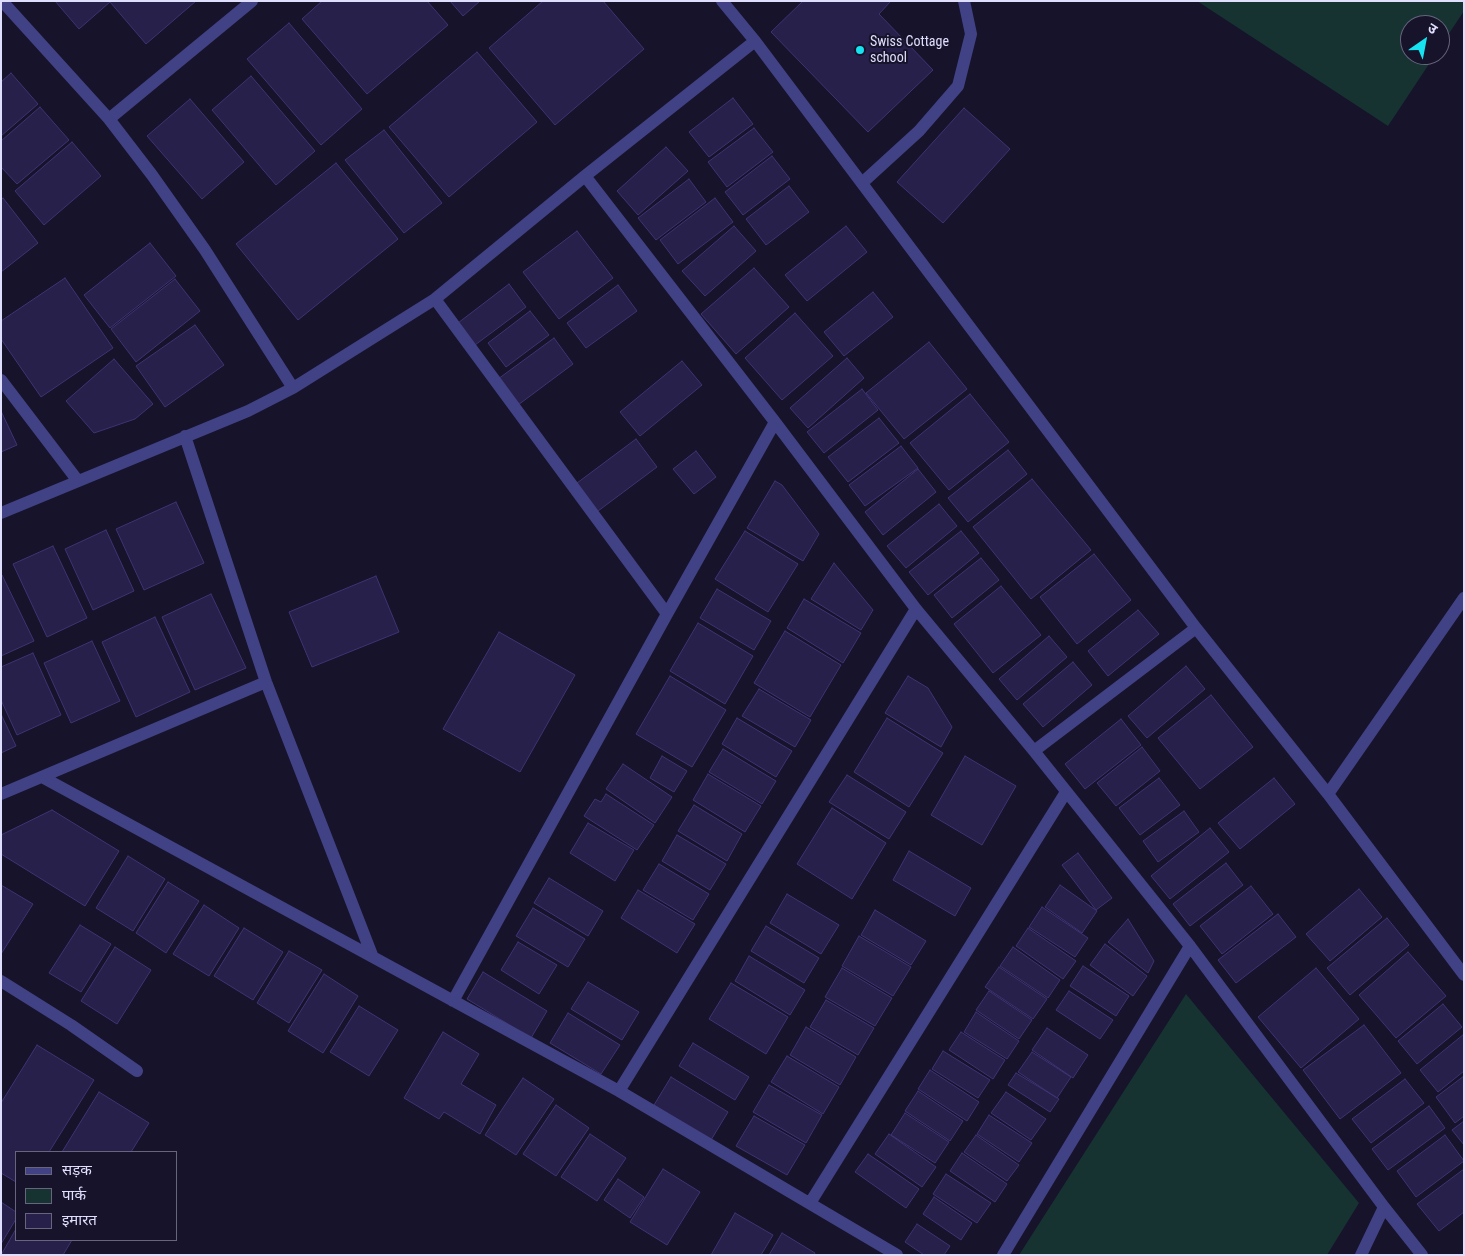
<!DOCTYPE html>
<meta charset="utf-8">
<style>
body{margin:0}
#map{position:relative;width:1465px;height:1256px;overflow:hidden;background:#16132a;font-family:"Roboto Condensed","Noto Sans Devanagari",sans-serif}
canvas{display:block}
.frame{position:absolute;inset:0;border:2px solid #e0defd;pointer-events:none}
.legend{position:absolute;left:15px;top:1151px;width:162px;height:90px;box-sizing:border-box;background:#16132a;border:1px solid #67647e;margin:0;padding:6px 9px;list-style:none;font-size:15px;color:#e0defd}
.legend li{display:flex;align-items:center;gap:10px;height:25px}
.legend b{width:25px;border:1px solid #67647e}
.north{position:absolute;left:1400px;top:15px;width:50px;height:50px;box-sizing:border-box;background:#16132a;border:1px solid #67647e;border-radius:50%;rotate:33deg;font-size:14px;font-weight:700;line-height:20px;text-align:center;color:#e0defd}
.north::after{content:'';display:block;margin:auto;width:18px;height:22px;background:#17e2f0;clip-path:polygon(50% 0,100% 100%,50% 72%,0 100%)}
</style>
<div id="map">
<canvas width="1465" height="1256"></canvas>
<div class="frame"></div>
<ul class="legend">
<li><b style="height:6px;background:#414185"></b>सड़क</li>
<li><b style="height:14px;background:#163331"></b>पार्क</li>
<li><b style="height:14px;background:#27204a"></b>इमारत</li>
</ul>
<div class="north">उ</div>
</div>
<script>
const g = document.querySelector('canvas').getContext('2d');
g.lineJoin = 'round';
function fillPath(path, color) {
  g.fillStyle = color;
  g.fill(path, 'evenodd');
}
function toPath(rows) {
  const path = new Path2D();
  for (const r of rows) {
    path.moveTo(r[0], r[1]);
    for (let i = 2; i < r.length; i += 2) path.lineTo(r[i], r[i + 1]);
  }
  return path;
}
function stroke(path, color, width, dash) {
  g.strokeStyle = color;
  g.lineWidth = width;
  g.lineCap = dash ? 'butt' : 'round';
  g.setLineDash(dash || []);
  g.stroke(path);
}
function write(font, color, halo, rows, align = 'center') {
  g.font = font + ' "Roboto Condensed",sans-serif';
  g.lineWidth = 4;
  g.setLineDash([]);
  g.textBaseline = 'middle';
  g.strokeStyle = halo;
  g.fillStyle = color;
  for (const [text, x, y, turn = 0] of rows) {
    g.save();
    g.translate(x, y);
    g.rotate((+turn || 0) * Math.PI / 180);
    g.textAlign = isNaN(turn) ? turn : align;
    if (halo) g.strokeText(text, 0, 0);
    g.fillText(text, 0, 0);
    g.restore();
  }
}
const green = toPath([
 [1197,1,1464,1,1464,11,1440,47,1440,25,1410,25,1410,55,1435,55,1388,126],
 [1186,994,1359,1203,1327,1255,1019,1255]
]);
const building = toPath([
 [55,1,196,1,146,44,110,2,79,29,55,1],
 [322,1,427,1,448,25,367,94,302,19,322,1],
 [450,1,480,1,463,16,450,1],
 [543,1,603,1,644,49,555,125,489,48,543,1],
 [803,1,891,1,879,14,933,70,868,132,771,32,803,1],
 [289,23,362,109,321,145,247,59,289,23],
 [477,52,537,122,449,197,389,127,477,52],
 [11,73,38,104,1,136,1,82,11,73],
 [251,76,315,151,276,185,212,110,251,76],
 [733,98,753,124,709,157,689,132,733,98],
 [190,99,244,162,202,199,147,136,190,99],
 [40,107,69,140,17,184,1,167,1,141,40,107],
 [964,108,1010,149,943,223,897,182,964,108],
 [754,128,773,152,727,187,708,162,754,128],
 [384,130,442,203,404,233,345,160,384,130],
 [72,142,101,176,44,225,15,191,72,142],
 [666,147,688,171,638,215,617,191,666,147],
 [772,156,790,179,743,215,725,192,772,156],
 [336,163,398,239,298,320,236,244,336,163],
 [689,179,706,202,656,240,638,218,689,179],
 [789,186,809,212,766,245,746,219,789,186],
 [3,198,38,243,1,272,1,200,3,198],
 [715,198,733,222,678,264,660,240,715,198],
 [734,226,756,251,705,296,682,271,734,226],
 [846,226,867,252,807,301,785,275,846,226],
 [577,231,613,278,559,319,523,272,577,231],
 [150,243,176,276,110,328,84,295,150,243],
 [754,268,789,307,736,354,701,314,754,268],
 [65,278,113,348,41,397,1,339,1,321,65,278],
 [175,279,200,311,136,362,111,329,175,279],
 [509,284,526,307,475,345,458,323,509,284],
 [618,285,637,311,586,348,567,323,618,285],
 [873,292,893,317,844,356,824,332,873,292],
 [530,311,549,335,506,367,488,343,530,311],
 [795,313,833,356,782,400,745,358,795,313],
 [195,325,224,365,165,407,136,366,195,325],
 [554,338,573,364,518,405,498,379,554,338],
 [929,342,967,389,904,439,866,393,929,342],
 [847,358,864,378,808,428,790,408,847,358],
 [114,359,153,404,135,419,94,433,66,401,114,359],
 [682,361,702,385,640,436,620,412,682,361],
 [862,389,878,410,824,453,807,432,862,389],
 [970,394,1009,442,949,490,910,443,970,394],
 [1,411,17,445,1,452,1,411],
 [879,418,899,443,848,482,828,457,879,418],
 [636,439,657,467,594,514,573,486,636,439],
 [901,446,918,468,865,506,849,485,901,446],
 [1008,450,1027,474,968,522,948,498,1008,450],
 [696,451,716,477,694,494,673,469,696,451],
 [918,469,936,492,883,535,865,512,918,469],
 [1032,479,1091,550,1031,599,973,527,1032,479],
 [775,481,782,485,819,534,803,561,747,528,775,481],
 [176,502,204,563,144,590,116,529,176,502],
 [939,504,957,526,906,568,887,546,939,504],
 [106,530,134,591,93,610,65,549,106,530],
 [745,531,798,564,768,612,715,579,745,531],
 [961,531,979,553,928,595,909,572,961,531],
 [53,546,87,618,47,637,13,564,53,546],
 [1094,554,1131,600,1077,644,1040,597,1094,554],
 [981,558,999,580,952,618,934,595,981,558],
 [834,563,873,610,861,630,811,599,834,563],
 [1,575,2,575,34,641,1,656,1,575],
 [376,576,399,632,312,667,289,612,376,576],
 [1001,586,1041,635,993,673,954,624,1001,586],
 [717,589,771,621,754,650,700,618,717,589],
 [211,594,246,668,195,690,162,617,211,594],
 [804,599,861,633,843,663,787,628,804,599],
 [1138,610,1159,634,1108,676,1088,651,1138,610],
 [155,617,190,692,136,717,102,642,155,617],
 [698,623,753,656,725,704,670,671,698,623],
 [785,631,841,665,810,717,754,683,785,631],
 [499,632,575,675,520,772,443,729,499,632],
 [1049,636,1067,657,1017,700,999,679,1049,636],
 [92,641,120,701,71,723,44,663,92,641],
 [33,653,61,715,17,735,1,700,1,667,33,653],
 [1073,662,1092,685,1043,727,1023,704,1073,662],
 [1186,666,1205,689,1147,738,1128,716,1186,666],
 [670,676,726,710,692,767,636,734,670,676],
 [908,676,928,688,952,727,941,747,885,713,908,676],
 [759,689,811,720,795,747,742,716,759,689],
 [1211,695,1253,747,1200,789,1158,738,1211,695],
 [1,714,16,746,1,753,1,714],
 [737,718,792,751,776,777,722,744,737,718],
 [887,718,943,753,909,807,854,772,887,718],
 [1121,719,1141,745,1085,789,1065,764,1121,719],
 [1142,747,1160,771,1116,806,1097,783,1142,747],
 [723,749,776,781,762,804,709,772,723,749],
 [662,756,687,771,674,792,650,778,662,756],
 [965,756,1016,786,982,845,931,815,965,756],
 [623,764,672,797,655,823,606,789,623,764],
 [708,774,761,806,745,832,693,800,708,774],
 [847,775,906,812,889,839,829,802,847,775],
 [1159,778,1180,805,1140,835,1119,808,1159,778],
 [1274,778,1295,804,1240,849,1218,823,1274,778],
 [606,794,654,825,637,850,584,816,595,799,601,802,606,794],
 [694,805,742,834,727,861,678,831,694,805],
 [832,808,886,843,852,899,797,864,832,808],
 [52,810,119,851,85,906,1,854,1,835,52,810],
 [1184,811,1199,832,1158,862,1143,841,1184,811],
 [588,823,634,850,615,881,570,853,588,823],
 [1210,828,1229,852,1170,899,1151,876,1210,828],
 [677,835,726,864,710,890,662,861,677,835],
 [909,851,971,888,955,916,893,880,909,851],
 [1078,853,1112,898,1096,910,1062,865,1078,853],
 [128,856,165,879,133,931,96,908,128,856],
 [1226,863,1243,885,1190,926,1173,904,1226,863],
 [659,864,709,894,693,920,643,890,659,864],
 [549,878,603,911,588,936,534,903,549,878],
 [168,882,199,901,166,953,136,933,168,882],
 [1,885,33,904,1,954,1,885],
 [1060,885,1097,911,1082,933,1045,907,1060,885],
 [1251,886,1273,914,1222,954,1200,926,1251,886],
 [1359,889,1382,917,1330,961,1306,934,1359,889],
 [638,890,695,924,677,953,621,918,638,890],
 [787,894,839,925,821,954,770,923,787,894],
 [204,905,239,928,209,976,173,954,204,905],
 [1042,907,1088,938,1075,957,1029,927,1042,907],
 [533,908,585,939,568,967,516,936,533,908],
 [875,910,926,941,911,965,861,935,875,910],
 [1278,914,1296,937,1236,983,1218,960,1278,914],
 [1387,918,1409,945,1350,995,1327,968,1387,918],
 [1128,919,1154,961,1148,973,1108,942,1128,919],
 [80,925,111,944,81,992,49,973,80,925],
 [766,926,819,958,804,983,751,951,766,926],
 [244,928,283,952,253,1000,214,976,244,928],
 [1028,928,1076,961,1063,979,1016,946,1028,928],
 [859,936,911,967,893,996,842,966,859,936],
 [518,942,557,965,539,994,501,970,518,942],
 [1105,944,1147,976,1133,996,1090,965,1105,944],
 [115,947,151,970,117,1024,81,1001,115,947],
 [1013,947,1060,980,1048,998,1000,966,1013,947],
 [289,951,322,970,289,1023,257,1003,289,951],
 [1408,952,1446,996,1396,1038,1359,995,1408,952],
 [749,956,805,990,790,1015,735,981,749,956],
 [1083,966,1129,996,1116,1016,1070,986,1083,966],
 [999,967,1047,999,1033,1019,985,987,999,967],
 [842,968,892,998,875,1026,825,997,842,968],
 [1316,968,1359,1019,1301,1068,1258,1017,1316,968],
 [483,972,547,1011,531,1038,467,999,483,972],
 [324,974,358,996,323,1053,288,1031,324,974],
 [588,982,639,1012,622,1040,571,1009,588,982],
 [731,983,788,1017,766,1054,709,1019,731,983],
 [989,991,1032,1020,1019,1039,976,1010,989,991],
 [1069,991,1113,1020,1100,1039,1056,1010,1069,991],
 [826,1000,874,1028,858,1055,810,1027,826,1000],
 [1443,1004,1462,1027,1417,1064,1398,1041,1443,1004],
 [359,1006,398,1030,369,1076,330,1052,359,1006],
 [976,1012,1019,1041,1007,1059,964,1032,976,1012],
 [568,1013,620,1045,601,1074,550,1043,568,1013],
 [1364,1025,1401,1073,1340,1119,1303,1070,1364,1025],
 [806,1027,856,1057,840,1085,790,1055,806,1027],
 [1047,1028,1088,1055,1073,1078,1032,1050,1047,1028],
 [443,1032,479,1054,461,1084,496,1105,480,1134,444,1112,439,1119,404,1098,443,1032],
 [961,1032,1005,1060,993,1079,949,1050,961,1032],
 [1464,1034,1464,1071,1438,1092,1420,1070,1464,1034],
 [693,1043,749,1077,735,1100,679,1066,693,1043],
 [37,1045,94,1080,49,1152,16,1152,16,1182,1,1173,1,1103,37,1045],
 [943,1051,990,1080,978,1098,932,1069,943,1051],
 [1032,1052,1071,1077,1057,1098,1018,1072,1032,1052],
 [787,1056,839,1087,823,1114,771,1082,787,1056],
 [930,1070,979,1102,967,1121,918,1089,930,1070],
 [1016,1073,1059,1099,1050,1112,1008,1085,1016,1073],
 [1464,1076,1464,1116,1455,1123,1436,1097,1464,1076],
 [671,1077,728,1112,711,1140,654,1105,671,1077],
 [523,1078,554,1099,516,1155,485,1135,523,1078],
 [1405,1079,1424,1103,1371,1143,1352,1119,1405,1079],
 [769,1085,822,1115,806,1143,753,1112,769,1085],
 [918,1091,963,1121,950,1141,905,1111,918,1091],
 [99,1092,149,1123,131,1152,62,1152,99,1092],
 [1006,1092,1046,1119,1031,1140,991,1113,1006,1092],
 [556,1105,589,1128,556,1176,523,1154,556,1105],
 [1429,1106,1445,1128,1388,1170,1372,1149,1429,1106],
 [905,1113,949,1142,935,1163,891,1135,905,1113],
 [989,1115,1032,1143,1019,1162,977,1134,989,1115],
 [754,1116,805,1145,787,1175,736,1146,754,1116],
 [1464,1121,1464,1145,1452,1130,1464,1121],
 [590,1134,626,1158,597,1201,561,1177,590,1134],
 [889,1134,936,1167,922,1187,875,1154,889,1134],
 [976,1135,1019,1165,1007,1181,964,1152,976,1135],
 [1445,1135,1464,1161,1416,1197,1397,1171,1445,1135],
 [962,1153,1007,1184,995,1202,950,1171,962,1153],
 [868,1154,919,1189,906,1208,855,1172,868,1154],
 [663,1169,700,1192,667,1245,630,1222,663,1169],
 [1464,1169,1464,1212,1439,1231,1417,1204,1464,1169],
 [946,1174,991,1203,977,1223,933,1194,946,1174],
 [618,1179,644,1197,630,1218,604,1200,618,1179],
 [934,1197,972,1223,961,1240,923,1214,934,1197],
 [1,1202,16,1212,16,1219,1,1244,1,1202],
 [735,1213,773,1235,761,1255,711,1255,735,1213],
 [917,1224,950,1246,944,1255,924,1255,905,1242,917,1224],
 [16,1229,16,1240,72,1240,63,1255,1,1255,16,1229],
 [782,1233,815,1253,814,1255,769,1255,782,1233]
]);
const lane = toPath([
 [862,183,919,131,958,86,971,34,964,1]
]);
const street = toPath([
 [2,1,109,119,152,175,205,250,293,388],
 [722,1,755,41,1196,628,1328,794,1464,975],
 [109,119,252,1],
 [585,176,775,422,916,609,1034,751,1190,946,1384,1207,1422,1255],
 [435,299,667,614],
 [1,380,78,481],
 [185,436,266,682,372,955],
 [1,513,248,411,293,388,435,299,585,176,755,41],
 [1034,751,1196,628],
 [42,777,619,1091,897,1255],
 [1,794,266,682],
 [1328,794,1464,598],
 [1,981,71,1025,137,1071],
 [453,1001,667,614,775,422],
 [619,1091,916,609],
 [810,1203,1066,792],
 [1003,1255,1190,946],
 [1361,1255,1384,1207]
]);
const markers = [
 [860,50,5,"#17e2f0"]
];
const poiNames = [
 ["Swiss Cottage",870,42],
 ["school",870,58]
];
fillPath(green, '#163331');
fillPath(building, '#27204a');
stroke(building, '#3e3474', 1);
stroke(lane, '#414185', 12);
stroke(street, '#414185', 12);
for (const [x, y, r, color] of markers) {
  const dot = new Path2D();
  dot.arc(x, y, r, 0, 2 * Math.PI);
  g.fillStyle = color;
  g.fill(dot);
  stroke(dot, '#16132a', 2);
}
write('14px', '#e0defd', '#16132a', poiNames, 'left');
</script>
